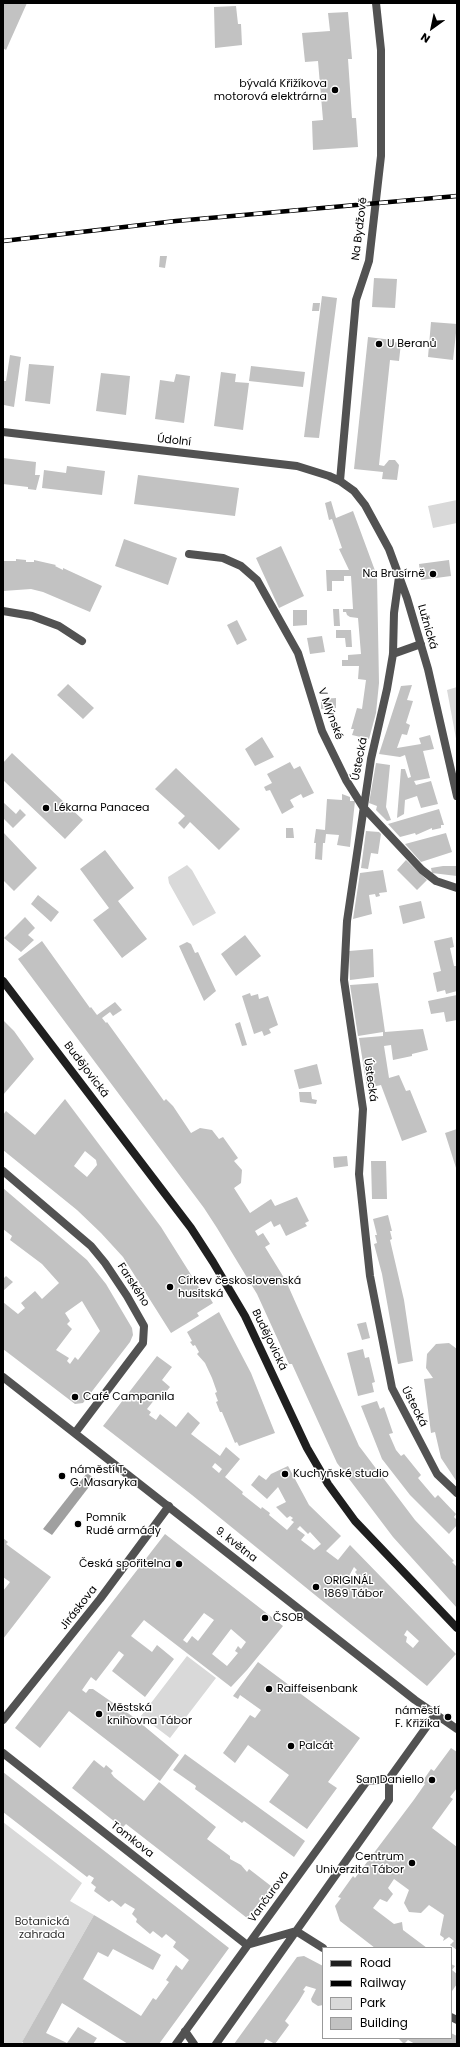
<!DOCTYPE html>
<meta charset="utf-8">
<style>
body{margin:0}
#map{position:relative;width:460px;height:2047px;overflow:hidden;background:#fff;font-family:Poppins,sans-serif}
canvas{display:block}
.frame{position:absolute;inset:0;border:4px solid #000;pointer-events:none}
.legend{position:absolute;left:322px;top:1947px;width:130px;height:92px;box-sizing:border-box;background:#fff;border:1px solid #999;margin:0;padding:5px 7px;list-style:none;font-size:12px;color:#000}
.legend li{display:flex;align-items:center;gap:8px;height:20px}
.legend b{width:20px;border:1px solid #999}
.north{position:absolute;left:412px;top:8px;width:40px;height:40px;-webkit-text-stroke:3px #fff;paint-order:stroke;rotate:213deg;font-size:11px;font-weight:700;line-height:16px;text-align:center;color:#000}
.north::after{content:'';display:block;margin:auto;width:14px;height:18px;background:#000;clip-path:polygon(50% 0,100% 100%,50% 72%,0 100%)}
</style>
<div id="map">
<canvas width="460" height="2047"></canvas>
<div class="frame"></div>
<ul class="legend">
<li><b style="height:5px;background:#1f1f1f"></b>Road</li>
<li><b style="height:5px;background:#000"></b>Railway</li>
<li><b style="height:11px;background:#d9d9d9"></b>Park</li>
<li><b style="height:11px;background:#c2c2c2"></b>Building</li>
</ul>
<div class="north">N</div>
</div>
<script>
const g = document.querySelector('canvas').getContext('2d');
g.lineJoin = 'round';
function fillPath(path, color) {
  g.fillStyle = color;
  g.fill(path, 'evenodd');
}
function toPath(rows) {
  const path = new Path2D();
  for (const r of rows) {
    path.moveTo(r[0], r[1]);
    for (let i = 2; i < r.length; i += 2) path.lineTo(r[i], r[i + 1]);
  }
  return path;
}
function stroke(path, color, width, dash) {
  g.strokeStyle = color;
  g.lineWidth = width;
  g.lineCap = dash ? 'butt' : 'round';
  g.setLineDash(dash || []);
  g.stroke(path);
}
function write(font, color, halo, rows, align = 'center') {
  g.font = font + ' Poppins,sans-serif';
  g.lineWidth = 3;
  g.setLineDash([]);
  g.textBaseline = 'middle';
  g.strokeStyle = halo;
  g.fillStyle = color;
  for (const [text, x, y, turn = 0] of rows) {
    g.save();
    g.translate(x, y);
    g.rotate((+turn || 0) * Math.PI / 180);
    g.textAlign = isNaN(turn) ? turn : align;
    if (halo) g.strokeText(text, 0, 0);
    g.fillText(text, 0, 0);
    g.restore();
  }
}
const green = toPath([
 [457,500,457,523,433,528,428,506],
 [457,687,457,744,447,690],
 [187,865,192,870,216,913,193,926,169,883,168,877],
 [187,1656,216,1678,170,1738,141,1716],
 [3,1822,82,1883,70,1901,94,1915,21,2044,3,2044]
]);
const water = toPath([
 [87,1473,95,1479,52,1535,43,1529]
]);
const building = toPath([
 [3,3,27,3,6,50,3,48],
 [236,6,238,24,241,24,242,45,215,48,214,7],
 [348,12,352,59,348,59,352,118,356,118,358,147,313,150,312,121,323,120,318,61,305,62,302,33,330,31,328,13],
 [160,256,167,256,165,268,159,267],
 [374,278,397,279,395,308,372,307],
 [322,296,337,298,319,438,304,437],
 [313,303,320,303,319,311,312,311],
 [431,322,457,324,453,360,428,357],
 [368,337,392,340,392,342,401,343,399,361,390,360,379,465,384,466,389,460,395,460,399,465,397,480,382,479,383,472,354,469],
 [10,355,21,357,14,407,4,405,3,402,3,381,6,381],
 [29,364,54,366,50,404,25,401],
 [251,366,305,372,303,387,249,381],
 [221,372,236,374,235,382,249,383,243,430,214,426],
 [101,373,130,376,126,415,96,411],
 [176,374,190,376,184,423,155,419,160,380,174,382],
 [3,458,36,462,35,475,40,475,36,490,28,489,28,487,3,484],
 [67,466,105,471,102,495,42,488,44,470,66,473],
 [138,475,239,488,235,516,134,504],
 [331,501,336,518,353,511,377,576,379,683,376,713,369,739,352,735,354,729,351,729,357,708,362,709,366,680,358,679,359,666,342,666,342,660,348,660,348,655,361,654,358,618,350,617,347,615,346,612,343,612,343,609,353,609,351,576,344,576,344,581,332,581,332,591,327,591,326,570,349,570,339,549,342,548,332,519,329,520,325,503],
 [124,539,177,558,168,585,115,566],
 [281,546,304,596,279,608,256,558],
 [16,559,26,560,26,562,34,562,34,560,56,565,55,566,63,570,63,568,102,586,90,612,43,592,31,589,3,591,3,561,16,561],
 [449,560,451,576,421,580,419,564],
 [333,609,339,609,340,626,334,626],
 [293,610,307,610,307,625,293,626],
 [237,620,247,640,237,645,227,625],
 [336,630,351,630,352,647,346,647,345,638,336,638],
 [322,636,325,652,310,654,307,638],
 [68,684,94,708,83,719,57,695],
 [412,685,407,700,413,701,406,723,410,725,407,735,402,734,397,748,421,744,419,738,430,735,434,749,423,751,430,778,414,781,416,785,431,781,438,804,421,808,417,796,405,800,404,814,397,818,401,769,405,769,408,778,411,777,405,755,400,757,379,754,401,686],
 [336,698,336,708,321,709,321,699],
 [262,737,274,757,255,766,245,749],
 [12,753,83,820,65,839,3,780,3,763],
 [290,762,294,769,300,766,314,793,303,798,301,794,290,800,294,807,282,814,270,790,266,791,264,787,272,783,267,774],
 [376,763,390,765,386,807,391,820,387,821,376,810,377,806,369,803],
 [176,768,240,829,219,850,190,822,184,829,178,823,185,816,155,789],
 [342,794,350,797,350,801,355,801,350,847,337,845,339,835,326,834,325,843,323,843,322,860,315,859,316,843,314,843,316,829,325,830,327,799,342,800],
 [3,802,16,814,20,809,26,815,13,828,3,818],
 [439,809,444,825,441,825,441,828,432,830,432,828,416,835,415,833,400,837,388,824],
 [286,828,293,828,294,838,286,838],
 [366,831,379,832,381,834,378,854,371,853,368,869,361,868],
 [3,832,37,868,14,891,3,880],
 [446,833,452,852,421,862,405,844],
 [105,850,134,888,118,901,147,939,122,958,93,920,109,908,80,869],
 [406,860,427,880,417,890,397,870],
 [443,866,457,866,457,876,432,873,431,868],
 [383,870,387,892,379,893,380,896,376,897,375,894,369,895,372,914,353,919,360,873],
 [38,895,59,912,51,922,31,904],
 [421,901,425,918,403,924,399,906],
 [25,917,35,928,28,935,34,940,21,952,4,938],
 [245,935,261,956,236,976,221,954],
 [452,937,454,947,450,948,454,966,457,966,457,991,446,994,445,990,437,992,433,973,441,971,434,941],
 [42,941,90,1008,91,1007,97,1015,115,1002,122,1010,113,1016,110,1012,102,1018,106,1023,107,1022,164,1101,166,1099,173,1106,191,1133,200,1128,212,1130,219,1139,223,1137,238,1158,234,1161,242,1170,241,1183,234,1188,250,1213,271,1199,275,1206,297,1197,309,1221,305,1223,307,1226,286,1236,280,1224,274,1227,271,1221,255,1231,258,1236,263,1233,270,1244,265,1247,286,1281,359,1446,415,1520,454,1561,452,1562,457,1567,457,1608,393,1537,337,1463,292,1364,289,1364,257,1294,217,1228,204,1208,18,959],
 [187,942,191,944,195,953,198,952,216,991,204,1001,179,946],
 [373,949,374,977,350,980,349,951],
 [378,983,385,1032,423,1029,428,1050,412,1054,412,1056,393,1060,391,1045,384,1046,389,1078,399,1075,406,1091,410,1090,427,1132,402,1141,381,1085,367,1088,359,1038,383,1036,383,1032,358,1036,350,985],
 [250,993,251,996,258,994,259,999,268,996,278,1025,269,1029,271,1033,264,1036,262,1031,254,1034,242,996],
 [457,995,457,1020,446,1022,444,1012,431,1014,428,1001],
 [3,1020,14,1031,34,1059,3,1095],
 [240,1022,247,1045,242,1046,235,1024],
 [317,1064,322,1084,299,1089,294,1070],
 [299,1092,311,1092,312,1099,317,1100,316,1104,300,1102],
 [65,1099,161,1227,205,1297,208,1295,213,1303,197,1313,199,1316,171,1333,123,1257,101,1233,77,1210,3,1150,3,1115,6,1111,35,1135],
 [85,1151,96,1160,97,1165,87,1177,74,1166],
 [457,1129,457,1171,445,1133],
 [347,1156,348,1166,334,1168,333,1157],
 [371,1161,386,1161,387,1199,372,1199],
 [3,1188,87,1260,106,1284,132,1328,133,1335,130,1342,83,1403,75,1404,3,1349,3,1302,18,1314,25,1308,21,1303,35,1291,42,1299,59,1283,42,1264,10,1240,12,1236,3,1229],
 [82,1301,100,1331,78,1360,75,1357,70,1364,67,1361,69,1358,56,1350,72,1329,67,1324,70,1321,65,1313],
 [388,1215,392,1231,390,1231,392,1239,390,1240,404,1300,413,1361,398,1364,382,1274,374,1244,377,1243,375,1235,377,1235,373,1219],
 [6,1276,13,1282,3,1291,3,1279],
 [219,1312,251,1373,275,1433,239,1446,237,1442,235,1443,222,1412,220,1412,216,1402,218,1401,215,1393,217,1392,212,1378,205,1363,197,1354,199,1352,195,1345,193,1346,190,1342,192,1341,187,1332],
 [366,1322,370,1338,362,1340,357,1324],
 [449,1343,457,1349,456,1375,457,1375,457,1482,441,1458,435,1432,431,1433,424,1379,433,1378,426,1368,427,1354,436,1344],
 [363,1349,365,1358,369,1357,375,1382,372,1383,374,1392,358,1396,347,1353],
 [157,1356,172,1367,162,1380,170,1387,162,1397,159,1394,147,1409,151,1412,149,1415,156,1420,160,1414,176,1427,188,1412,200,1423,191,1434,220,1456,226,1447,240,1459,225,1477,243,1492,242,1494,261,1509,262,1507,270,1513,269,1515,287,1530,294,1522,291,1520,293,1518,290,1516,287,1518,276,1507,286,1502,278,1487,267,1499,251,1485,259,1475,266,1480,271,1474,288,1466,309,1505,341,1536,326,1551,338,1560,350,1545,456,1654,427,1686,192,1495,103,1426],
 [215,1463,222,1469,219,1473,212,1467],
 [300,1526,308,1534,310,1532,321,1544,314,1550,301,1540,305,1535,297,1529],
 [354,1567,357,1570,355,1572,360,1578,357,1582,349,1576],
 [407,1630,419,1641,413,1648,406,1642,407,1637,404,1635],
 [377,1401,380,1409,384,1407,393,1433,389,1434,396,1450,401,1456,404,1454,421,1475,418,1478,435,1498,438,1495,456,1514,454,1517,457,1520,457,1525,449,1534,410,1495,382,1459,361,1406],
 [165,1534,283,1626,247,1670,231,1687,144,1620,131,1636,152,1652,157,1645,174,1659,145,1697,112,1671,124,1655,119,1651,96,1681,91,1677,82,1690,86,1693,89,1689,93,1689,132,1716,179,1755,160,1781,69,1711,40,1748,15,1728],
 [204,1613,214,1620,198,1641,192,1636,187,1643,183,1640],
 [231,1629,246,1642,241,1649,238,1646,235,1651,238,1653,227,1666,212,1654],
 [3,1538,8,1542,6,1544,51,1577,3,1639,3,1591,10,1582,3,1577],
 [258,1662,360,1738,328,1782,337,1788,307,1829,269,1802,289,1775,248,1745,235,1763,223,1753,250,1715,255,1718,261,1710,240,1695,238,1699,233,1696],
 [451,1748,457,1752,457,1788,450,1797,453,1799,432,1828,457,1847,457,1950,450,1945,454,1941,449,1937,443,1941,444,1938,440,1935,444,1915,429,1905,421,1913,409,1912,404,1903,409,1890,394,1879,388,1888,393,1894,387,1902,380,1899,373,1908,394,1924,402,1922,403,1930,427,1948,375,1948,340,1921,335,1906,341,1898,338,1897,353,1876,355,1878,413,1801,425,1784,422,1782,431,1769,434,1771],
 [185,1754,305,1841,294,1857,244,1821,242,1823,195,1789,196,1786,173,1770],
 [94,1760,104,1768,106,1765,113,1771,111,1773,114,1777,144,1801,159,1782,216,1827,207,1839,230,1856,230,1859,241,1865,247,1872,249,1869,271,1886,267,1891,270,1893,264,1902,261,1900,247,1918,126,1824,123,1827,115,1822,72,1788],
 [3,1772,229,1948,159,2044,128,2044,62,2003,46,2033,67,2043,78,2027,97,2038,93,2044,25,2044,22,2042,94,1915,161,1955,153,1970,113,1949,108,1957,98,1952,83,1979,141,2016,153,1998,156,2000,169,1982,166,1980,176,1965,182,1970,189,1960,173,1947,176,1942,166,1934,162,1938,153,1931,150,1934,136,1922,137,1919,132,1914,135,1909,125,1903,121,1907,112,1900,109,1902,94,1891,96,1887,91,1883,94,1878,89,1875,87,1877,3,1812],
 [304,1956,323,1966,323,2005,318,2006,312,2002,311,1999,316,1989,306,1986,303,1990,305,1991,299,2001,285,2021,289,2025,275,2044,266,2039,263,2044,234,2044,297,1957],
 [451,1964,455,1966,452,1970,457,1974,457,1984,452,1991],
 [451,2033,457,2036,457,2044,415,2044,408,2040,404,2044,399,2039,451,2038]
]);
const minor = toPath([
 [3,432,297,466,329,476,340,481,354,491,365,505,389,549,407,598,428,669,457,796],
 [340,481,356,300,369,261,381,156,381,50,376,3],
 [189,554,223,558,241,566,257,580,298,653,322,731,346,780,363,807,422,870,436,881,457,888],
 [399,577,394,613,393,654,387,689,371,759,347,921,344,980,363,1109,359,1174,370,1276,392,1388,437,1474,457,1493],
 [3,611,32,616,59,626,82,641],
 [393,654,421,644],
 [3,1171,91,1246,105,1263,127,1296,144,1326,143,1343,75,1433],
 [3,1377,415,1700,457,1729],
 [3,1720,100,1599,169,1506],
 [3,1753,247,1945],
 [296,1931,323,1948],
 [247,1945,296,1931],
 [451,2017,457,2020],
 [185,2031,194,2044],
 [176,2044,367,1781,389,1779],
 [216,2044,389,1800,389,1779,435,1715]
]);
const secondary = toPath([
 [3,981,191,1228,213,1262,245,1316,307,1448,328,1484,355,1521,457,1628]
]);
const rail = toPath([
 [3,241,176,221,457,196]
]);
const markers = [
 [335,90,4,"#000"],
 [379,344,4,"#000"],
 [433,574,4,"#000"],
 [46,808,4,"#000"],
 [170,1287,4,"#000"],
 [75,1397,4,"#000"],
 [285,1474,4,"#000"],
 [62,1476,4,"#000"],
 [78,1524,4,"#000"],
 [179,1564,4,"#000"],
 [316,1587,4,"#000"],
 [265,1618,4,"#000"],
 [269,1689,4,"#000"],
 [99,1714,4,"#000"],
 [448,1717,4,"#000"],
 [291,1746,4,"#000"],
 [432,1780,4,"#000"],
 [412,1863,4,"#000"]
];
const poiNames = [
 ["bývalá Křižíkova",327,84,"right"],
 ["motorová elektrárna",327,97,"right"],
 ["U Beranů",387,344],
 ["Na Brusírně",425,574,"right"],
 ["Lékarna Panacea",54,808],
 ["Církev československá",178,1281],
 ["husitská",178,1294],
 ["Café Campanila",83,1397],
 ["náměstí T.",70,1470],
 ["G. Masaryka",70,1483],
 ["Kuchyňské studio",293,1474],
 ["Pomník",86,1518],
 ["Rudé armády",86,1531],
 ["Česká spořitelna",171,1564,"right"],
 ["ORIGINÁL",324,1581],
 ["1869 Tábor",324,1594],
 ["ČSOB",273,1618],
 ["Raiffeisenbank",277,1689],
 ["Městská",107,1708],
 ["knihovna Tábor",107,1721],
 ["náměstí",440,1711,"right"],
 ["F. Křižíka",440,1724,"right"],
 ["Palcát",299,1746],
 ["San Daniello",424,1780,"right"],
 ["Centrum",404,1857,"right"],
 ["Univerzita Tábor",404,1870,"right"]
];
const streetNames = [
 ["Na Bydžově",360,229,-83],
 ["Údolní",174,441,6],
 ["Lužnická",427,627,74],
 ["V Mlýnské",330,714,70],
 ["Ústecká",360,759,-79],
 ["Budějovická",86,1070,53],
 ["Ústecká",370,1080,82],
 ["Farského",133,1285,57],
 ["Budějovická",269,1340,64],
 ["Ústecká",414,1407,63],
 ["9. května",236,1545,38],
 ["Jiráskova",79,1608,-52],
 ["Tomkova",132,1840,38],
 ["Vančurova",269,1897,-54]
];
const parkNames = [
 ["Botanická",42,1922],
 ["zahrada",42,1935]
];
fillPath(green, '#d9d9d9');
fillPath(water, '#a0a0a0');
fillPath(building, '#c2c2c2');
stroke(minor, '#525252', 8);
stroke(secondary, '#1f1f1f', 8);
stroke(rail, '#000', 4.5);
stroke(rail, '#fff', 3, [9]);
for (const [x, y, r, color] of markers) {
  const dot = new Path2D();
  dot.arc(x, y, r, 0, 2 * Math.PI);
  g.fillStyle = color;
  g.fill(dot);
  stroke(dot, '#fff', 1.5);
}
write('11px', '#000', '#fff', poiNames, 'left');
write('11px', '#000', '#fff', streetNames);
write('11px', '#303030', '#fff', parkNames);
</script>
